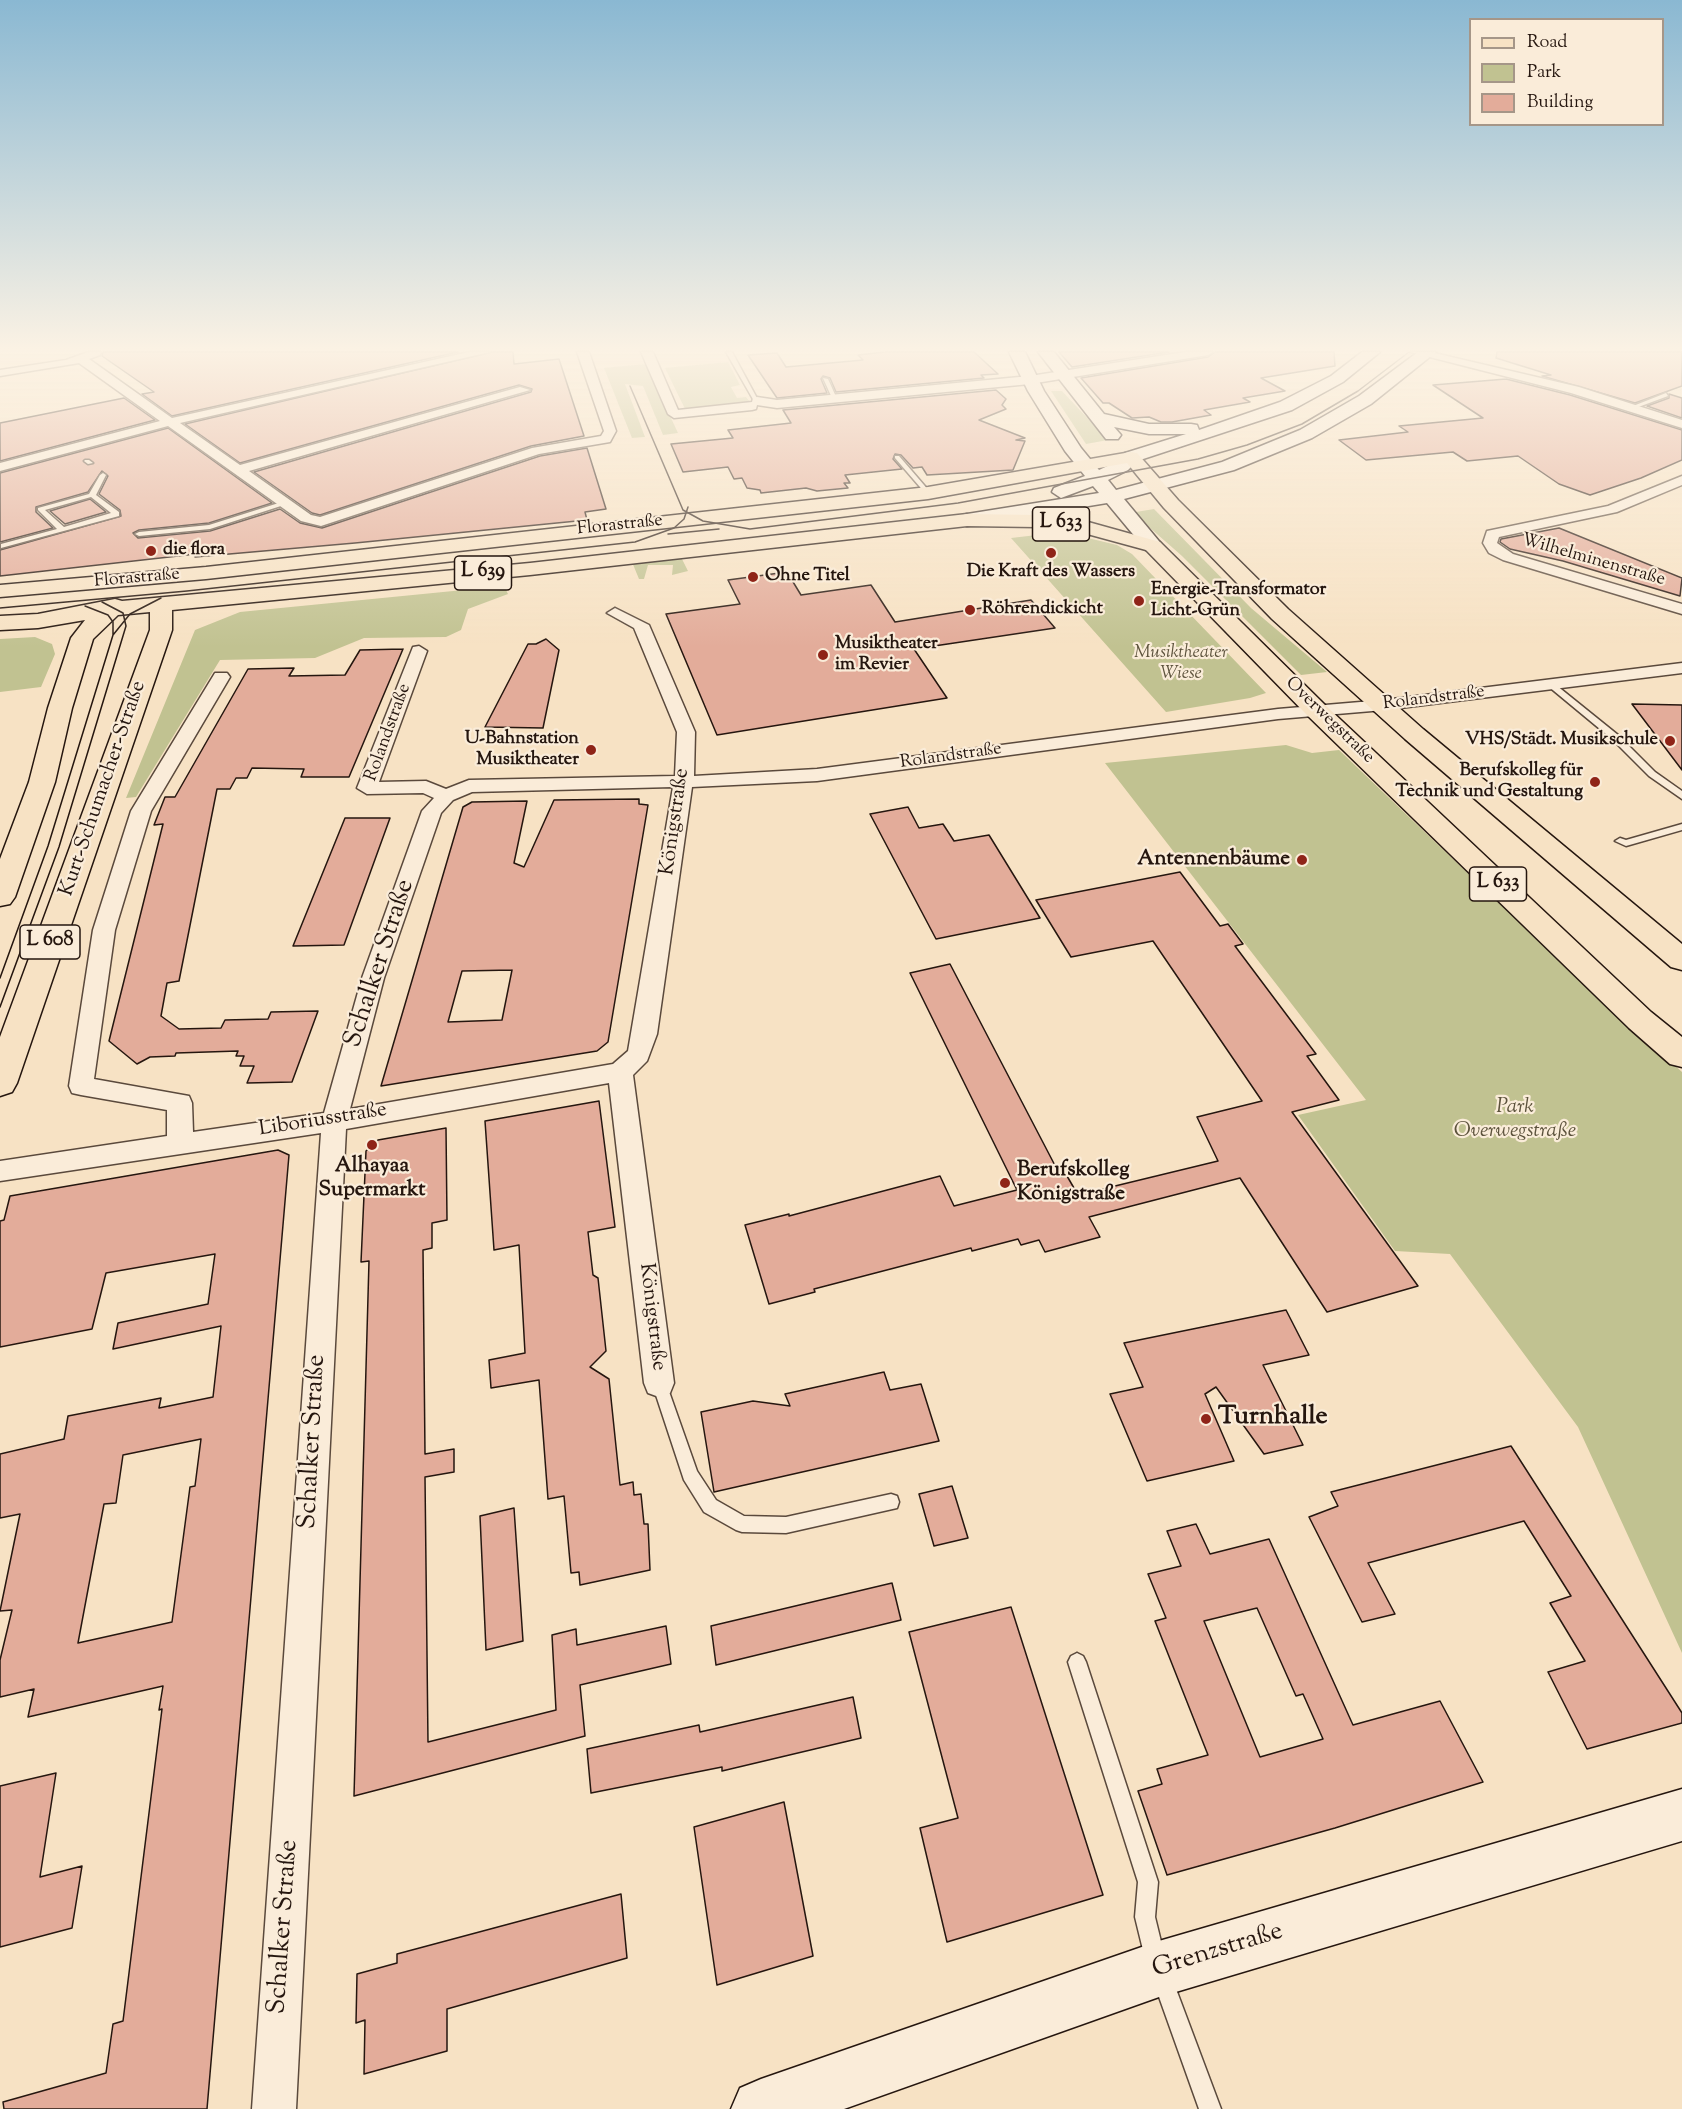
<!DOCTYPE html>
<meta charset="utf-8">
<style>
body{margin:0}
#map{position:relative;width:1682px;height:2109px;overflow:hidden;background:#f7e2c4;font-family:"Sorts Mill Goudy",serif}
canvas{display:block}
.legend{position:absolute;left:1469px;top:18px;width:195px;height:108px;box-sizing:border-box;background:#faecd9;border:2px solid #a59688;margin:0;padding:8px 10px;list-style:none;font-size:18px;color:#25160f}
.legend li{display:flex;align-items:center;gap:12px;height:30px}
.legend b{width:30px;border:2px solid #a59688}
</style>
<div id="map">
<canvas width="1682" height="2109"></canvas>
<ul class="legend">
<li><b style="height:8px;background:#f7e2c4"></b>Road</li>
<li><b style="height:16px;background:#c1c291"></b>Park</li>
<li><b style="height:16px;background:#e3ac9a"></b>Building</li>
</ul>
</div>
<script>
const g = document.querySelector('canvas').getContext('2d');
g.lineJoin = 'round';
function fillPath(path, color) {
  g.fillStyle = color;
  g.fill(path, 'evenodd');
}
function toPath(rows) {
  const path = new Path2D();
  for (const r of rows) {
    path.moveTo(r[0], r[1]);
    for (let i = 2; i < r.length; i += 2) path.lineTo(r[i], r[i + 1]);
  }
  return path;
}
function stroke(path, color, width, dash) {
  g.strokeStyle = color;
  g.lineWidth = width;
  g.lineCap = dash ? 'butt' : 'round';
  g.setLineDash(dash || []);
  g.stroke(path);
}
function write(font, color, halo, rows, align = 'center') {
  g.font = font + ' "Sorts Mill Goudy",serif';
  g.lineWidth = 4.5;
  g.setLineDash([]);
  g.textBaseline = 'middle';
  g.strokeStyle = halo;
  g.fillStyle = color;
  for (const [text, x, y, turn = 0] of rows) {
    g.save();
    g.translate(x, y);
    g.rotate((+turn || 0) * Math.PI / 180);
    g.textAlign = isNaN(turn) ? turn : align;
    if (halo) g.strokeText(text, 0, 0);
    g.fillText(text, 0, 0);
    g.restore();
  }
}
const green = toPath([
 [728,362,740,385,731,387,737,398,746,397,751,403,686,411,665,368],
 [646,364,678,433,663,435,643,386,625,384,645,437,632,438,604,368],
 [1051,391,1062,391,1108,440,1086,444],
 [1154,509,1251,608,1327,672,1301,675,1182,556,1149,527,1136,512],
 [1063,532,1117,545,1132,554,1266,693,1250,698,1166,712,1011,538],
 [681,557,688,571,672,575,673,565,648,565,644,579,639,579,632,562],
 [504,586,508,594,468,609,461,630,446,637,364,638,315,658,220,660,136,797,126,798,195,630,240,612],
 [35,637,52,644,55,654,41,687,0,692,0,639],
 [1286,745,1312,753,1339,750,1545,947,1682,1072,1682,1653,1578,1427,1450,1254,1395,1251,1298,1115,1366,1100,1105,763]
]);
const building = toPath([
 [103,352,458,352,172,416,142,394,154,392,102,356,103,352],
 [492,352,513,352,514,364,559,359,584,436,531,446,320,515,312,513,254,472,531,392,532,389,519,385,240,463,185,424,492,352],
 [885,352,974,352,998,374,981,375,984,378,836,392,830,378,823,376,821,379,827,393,777,398,748,355,777,353,786,367,863,360,858,355,885,352],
 [1059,352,1169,352,1072,367,1059,352],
 [1215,352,1334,352,1335,366,1261,378,1285,391,1243,398,1250,402,1204,410,1211,415,1172,422,1161,422,1149,417,1132,418,1109,403,1103,403,1081,378,1208,357,1215,352],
 [1497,352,1682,352,1682,386,1635,403,1542,376,1551,375,1496,358,1497,352],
 [1506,379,1570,395,1682,430,1682,460,1641,478,1590,495,1559,484,1518,456,1467,461,1453,452,1366,460,1339,440,1408,432,1399,426,1483,418,1433,385,1506,379],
 [996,390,1006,399,1002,405,1006,409,979,420,1025,438,1016,440,1025,441,1013,470,927,475,922,467,913,468,901,455,895,454,893,459,902,469,845,475,850,483,844,483,848,488,817,491,806,488,761,493,760,490,747,488,742,478,734,479,728,467,683,472,671,444,733,438,728,430,791,423,783,410,996,390],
 [1669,394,1682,398,1682,418,1647,406,1669,398,1669,394],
 [124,398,155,420,0,461,0,423,124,398],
 [168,428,272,503,209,523,139,530,133,533,138,538,210,531,280,509,300,523,322,528,540,456,587,448,606,509,585,512,587,520,355,543,195,557,196,554,0,576,0,550,121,516,120,510,99,494,108,476,102,471,88,492,36,507,36,512,53,528,0,542,0,473,168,428],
 [90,499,106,512,65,524,50,511,90,499],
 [1559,528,1682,578,1680,596,1563,561,1510,549,1500,542,1501,539,1559,528],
 [787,572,801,595,871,585,895,622,1031,600,1055,628,914,649,947,698,717,735,666,614,740,604,728,580,787,572],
 [546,639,559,650,543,728,485,727,528,644,536,644,546,639],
 [403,649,349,777,301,777,304,769,252,768,247,778,236,778,230,789,217,789,179,981,167,983,161,1016,179,1029,221,1028,225,1020,268,1019,271,1012,318,1011,292,1082,247,1083,254,1066,240,1066,244,1056,236,1056,238,1051,176,1053,175,1056,150,1057,137,1064,109,1041,163,824,154,825,165,797,175,797,248,669,294,668,289,676,345,675,360,650,403,649],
 [1632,704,1682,705,1682,770,1632,704],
 [639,799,639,804,648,805,608,1042,597,1051,381,1086,463,807,472,802,527,801,514,863,524,867,554,800,639,799],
 [512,970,502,1020,448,1022,462,971,512,970],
 [908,807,919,828,943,824,954,841,989,835,1040,918,936,939,870,814,908,807],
 [345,818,390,818,344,945,293,946,345,818],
 [1180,872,1220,926,1228,924,1243,944,1235,946,1316,1054,1307,1056,1339,1100,1292,1112,1418,1286,1327,1312,1240,1178,1089,1217,1100,1237,1045,1252,1039,1240,1021,1245,1018,1239,972,1251,971,1248,814,1289,815,1292,769,1304,745,1225,789,1214,789,1216,940,1176,954,1206,1017,1190,910,973,950,964,1061,1177,1067,1176,1078,1195,1218,1161,1197,1117,1262,1101,1153,941,1071,957,1036,900,1180,872],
 [599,1101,615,1227,588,1232,593,1275,598,1278,606,1351,590,1367,609,1379,620,1485,633,1482,634,1495,641,1494,644,1524,648,1524,650,1570,580,1585,579,1572,571,1573,564,1496,548,1499,539,1380,491,1388,489,1360,525,1353,519,1245,494,1250,485,1121,599,1101],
 [446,1128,447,1220,432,1223,432,1248,423,1250,425,1454,454,1449,454,1472,425,1477,428,1742,556,1710,552,1635,576,1629,577,1645,666,1626,671,1664,580,1685,585,1736,354,1796,369,1261,361,1262,366,1151,378,1140,446,1128],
 [278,1150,289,1155,207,2109,4,2109,3,2102,106,2073,113,2024,123,2021,162,1709,159,1710,163,1686,28,1717,34,1689,0,1697,0,1660,12,1610,0,1611,20,1514,0,1518,0,1454,64,1439,68,1416,161,1398,159,1408,213,1397,221,1326,113,1349,118,1323,208,1304,215,1254,106,1273,92,1329,0,1347,0,1221,4,1220,10,1196,278,1150],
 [201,1439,195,1486,190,1487,172,1622,78,1643,104,1504,116,1503,123,1455,201,1439],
 [1286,1310,1309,1355,1263,1365,1303,1445,1264,1454,1216,1387,1205,1394,1234,1461,1147,1481,1110,1394,1143,1387,1124,1343,1286,1310],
 [884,1372,890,1390,921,1384,939,1441,714,1492,701,1412,753,1401,790,1406,785,1394,884,1372],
 [1511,1446,1682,1713,1682,1723,1587,1749,1548,1672,1585,1661,1550,1603,1571,1596,1524,1521,1368,1563,1395,1614,1362,1622,1309,1517,1338,1506,1331,1492,1511,1446],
 [952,1486,968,1538,934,1546,919,1494,952,1486],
 [514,1508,523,1641,486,1650,480,1516,514,1508],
 [1196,1524,1210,1554,1269,1539,1353,1725,1440,1701,1483,1782,1335,1828,1167,1875,1138,1791,1162,1784,1157,1769,1208,1755,1155,1621,1166,1618,1148,1574,1181,1566,1167,1531,1196,1524],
 [1257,1608,1296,1696,1303,1694,1323,1739,1260,1757,1204,1621,1257,1608],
 [892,1583,901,1620,716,1665,711,1626,892,1583],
 [1011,1607,1103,1895,947,1942,920,1828,958,1818,909,1632,1011,1607],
 [853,1697,861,1738,722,1771,722,1767,591,1793,587,1749,699,1725,700,1732,853,1697],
 [56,1773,40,1877,82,1866,72,1928,0,1947,0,1786,56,1773],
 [784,1802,813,1956,717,1985,694,1827,784,1802],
 [621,1894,627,1958,447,2009,447,2051,364,2074,365,2020,356,2023,357,1974,397,1963,397,1954,621,1894]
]);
const lane = toPath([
 [726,352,732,352,759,402,754,401,726,352],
 [823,378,828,379,837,399,832,398,823,378],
 [1666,393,1668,396,1633,409,1628,408,1666,393],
 [895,456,899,456,930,492,930,494,926,494,895,458,895,456],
 [85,460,89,460,93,463,88,464,84,461,85,460],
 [103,473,106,475,96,495,119,512,119,516,1,548,1,544,57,529,38,510,38,508,89,494,100,475,103,473],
 [91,497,111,513,64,527,45,510,91,497],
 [285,501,288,503,287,504,210,529,139,536,135,534,139,532,209,525,285,501],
 [1551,681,1618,735,1655,772,1682,791,1682,799,1649,776,1612,739,1548,686,1548,682,1551,681],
 [1682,824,1682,830,1626,846,1615,841,1620,838,1626,840,1682,824],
 [659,1376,664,1378,666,1383,697,1471,716,1500,744,1516,786,1517,891,1494,897,1496,899,1502,897,1508,786,1533,742,1532,736,1530,704,1512,684,1480,652,1383,654,1378,659,1376],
 [1077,1653,1083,1656,1086,1662,1158,1882,1155,1917,1165,1958,1162,1965,1155,1968,1148,1965,1145,1958,1135,1917,1138,1882,1068,1662,1071,1656,1077,1653],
 [1163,1970,1170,1973,1221,2109,1199,2109,1153,1980,1156,1973,1163,1970]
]);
const street = toPath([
 [88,352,101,352,100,355,89,359,172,418,469,352,490,352,180,423,240,465,520,387,530,390,249,471,311,515,320,517,532,448,601,436,604,431,577,352,589,352,616,431,610,442,539,454,321,526,301,521,168,426,0,471,0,463,160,421,79,363,0,376,0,370,66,360,88,352],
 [641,352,653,352,678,410,752,402,753,398,757,397,777,400,1030,376,1185,352,1213,352,1208,355,1030,384,777,408,757,405,756,409,752,410,674,418,668,414,641,352],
 [1410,352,1430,352,1579,387,1682,420,1682,428,1571,393,1410,352],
 [1682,476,1682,485,1617,512,1499,537,1497,543,1513,554,1682,604,1682,614,1503,560,1489,553,1483,543,1487,531,1608,506,1682,476],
 [615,608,649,625,695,732,694,776,817,769,1278,709,1384,700,1682,663,1682,673,1384,710,1278,719,817,781,692,787,657,1034,647,1061,633,1075,674,1383,670,1393,659,1397,648,1393,644,1383,609,1083,346,1129,296,2109,252,2109,321,1133,0,1181,0,1161,167,1136,167,1110,81,1095,72,1093,69,1086,93,930,131,811,215,673,227,673,230,677,151,811,115,930,94,1079,189,1096,192,1103,193,1132,324,1113,362,978,422,811,434,798,423,793,367,794,357,788,413,647,419,646,427,651,379,782,426,781,446,789,469,780,675,776,677,732,634,628,607,613,615,608],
 [673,787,628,1051,613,1064,350,1109,384,978,441,813,453,800,472,792,673,787]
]);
const secondary = toPath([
 [1009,352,1025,352,1044,391,1081,448,1099,470,1116,462,1125,453,1186,434,1149,434,1114,427,1121,435,1118,439,1106,439,1038,352,1054,352,1104,414,1149,424,1191,424,1197,425,1199,430,1280,402,1331,376,1362,352,1380,352,1343,382,1292,410,1137,461,1128,470,1108,480,1116,490,1222,462,1300,430,1359,396,1418,352,1436,352,1371,404,1312,438,1234,470,1124,499,1163,546,1160,550,1153,552,1146,550,1107,503,967,526,960,524,957,520,960,516,967,514,1099,493,1093,486,1061,498,1052,492,1054,488,1085,476,1065,451,1028,391,1009,352],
 [1682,1789,1682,1841,1159,1997,844,2109,731,2109,740,2088,761,2079,1159,1941,1682,1789]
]);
const primary = toPath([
 [1131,452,1137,453,1178,500,1288,609,1423,729,1682,944,1682,970,1671,967,1405,739,1272,619,1164,508,1127,463,928,499,206,579,0,597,0,585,206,567,928,487,1131,452],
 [967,514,1037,515,1081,520,1160,542,1325,705,1651,1012,1682,1037,1682,1067,1670,1064,1629,1028,1307,715,1146,550,1080,532,1037,527,967,526,530,575,172,610,172,630,17,1083,12,1092,0,1096,0,1037,150,630,150,612,118,615,93,639,72,708,55,782,15,897,10,904,0,906,0,859,29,782,48,708,71,638,85,620,38,628,0,630,0,616,38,614,115,599,122,601,530,563,967,514]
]);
const tram = toPath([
 [630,386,683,510,703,521,750,529,958,503,1198,459,1247,445,1302,424,1358,391,1409,352],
 [668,534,719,529],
 [85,606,108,615,113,622,113,635],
 [0,608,187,591,635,542,674,528,684,519,688,507],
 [0,978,48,846,113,635,130,614,161,598],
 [0,1007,59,847,126,626,123,613,102,602]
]);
const markers = [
 [151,551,6,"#8f2418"],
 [1051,553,6,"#8f2418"],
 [753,577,6,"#8f2418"],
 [1139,601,6,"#8f2418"],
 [970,610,6,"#8f2418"],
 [823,655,6,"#8f2418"],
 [1670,741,6,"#8f2418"],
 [591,750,6,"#8f2418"],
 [1595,782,6,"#8f2418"],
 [1302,860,6,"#8f2418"],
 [372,1145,6,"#8f2418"],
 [1005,1183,6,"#8f2418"],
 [1206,1419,6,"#8f2418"]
];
const farStreetnames = [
 ["Florastraße",620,526,-6],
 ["Wilhelminenstraße",1593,561,16],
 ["Florastraße",137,579,-5],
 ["Rolandstraße",1434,699,-7],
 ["Overwegstraße",1329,721,44],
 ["Rolandstraße",389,733,-70],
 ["Rolandstraße",951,757,-8]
];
const farPoinames = [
 ["die flora",163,551],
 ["Die Kraft des Wassers",1051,573,"center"],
 ["Ohne Titel",765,577],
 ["Energie-Transformator",1151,591],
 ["Licht-Grün",1151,612],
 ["Röhrendickicht",982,610],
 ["Musiktheater",835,645],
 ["im Revier",835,666],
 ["U-Bahnstation",579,740,"right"],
 ["Musiktheater",579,761,"right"],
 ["VHS/Städt. Musikschule",1658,741,"right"],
 ["Berufskolleg für",1583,772,"right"],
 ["Technik und Gestaltung",1583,793,"right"]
];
const farParknames = [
 ["Musiktheater",1181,654],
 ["Wiese",1181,675]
];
const shields = [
 [1061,524,57],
 [483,573,57],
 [1498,884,57],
 [50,942,60]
];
const shieldNames = [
 ["L 633",1061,524],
 ["L 639",483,573],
 ["L 633",1498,884],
 ["L 608",50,942]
];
const streetNames = [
 ["Kurt-Schumacher-Straße",104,789,-71],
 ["Königstraße",676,822,-82],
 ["Liboriusstraße",323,1121,-9],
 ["Königstraße",651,1317,83]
];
const poiNames = [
 ["Antennenbäume",1290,860],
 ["Alhayaa",372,1167,"center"],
 ["Supermarkt",372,1191,"center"],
 ["Berufskolleg",1017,1171,"left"],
 ["Königstraße",1017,1195,"left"]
];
const parkNames = [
 ["Park",1515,1108],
 ["Overwegstraße",1515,1132]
];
const nearStreetnames = [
 ["Schalker Straße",381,964,-72],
 ["Schalker Straße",314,1442,-87],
 ["Schalker Straße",285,1927,-86],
 ["Grenzstraße",1218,1952,-17]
];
const nearPoinames = [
 ["Turnhalle",1218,1419]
];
fillPath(green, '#c1c291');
fillPath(building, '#e3ac9a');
stroke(building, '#25160f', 1.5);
stroke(lane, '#5a493c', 3);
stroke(street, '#5a493c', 3);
stroke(secondary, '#25160f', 3);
stroke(primary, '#25160f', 3);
fillPath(lane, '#faecd9');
fillPath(street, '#faecd9');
fillPath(secondary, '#faecd9');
fillPath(primary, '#f7e2c4');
stroke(tram, '#25160f', 1.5);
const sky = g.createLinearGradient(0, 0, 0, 647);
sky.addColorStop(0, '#8ab8d2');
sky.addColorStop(0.54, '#fbf2e4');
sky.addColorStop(1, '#fbf2e400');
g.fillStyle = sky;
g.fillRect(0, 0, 1682, 647);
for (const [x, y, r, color] of markers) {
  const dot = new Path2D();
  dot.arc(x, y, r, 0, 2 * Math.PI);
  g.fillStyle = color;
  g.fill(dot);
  stroke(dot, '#faecd9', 2);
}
write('18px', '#25160f', '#faecd9', farStreetnames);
write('bold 18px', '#25160f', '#faecd9', farPoinames, 'left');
write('italic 18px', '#5c523c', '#faecd9', farParknames);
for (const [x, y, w] of shields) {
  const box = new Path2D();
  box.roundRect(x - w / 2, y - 17, w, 34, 4.5);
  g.fillStyle = '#faecd9';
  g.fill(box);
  stroke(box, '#25160f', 1.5);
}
write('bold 20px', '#25160f', null, shieldNames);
write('21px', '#25160f', '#faecd9', streetNames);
write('bold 21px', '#25160f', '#faecd9', poiNames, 'right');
write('italic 21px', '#5c523c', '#faecd9', parkNames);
write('26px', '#25160f', '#faecd9', nearStreetnames);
write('bold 26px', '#25160f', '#faecd9', nearPoinames, 'left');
</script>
